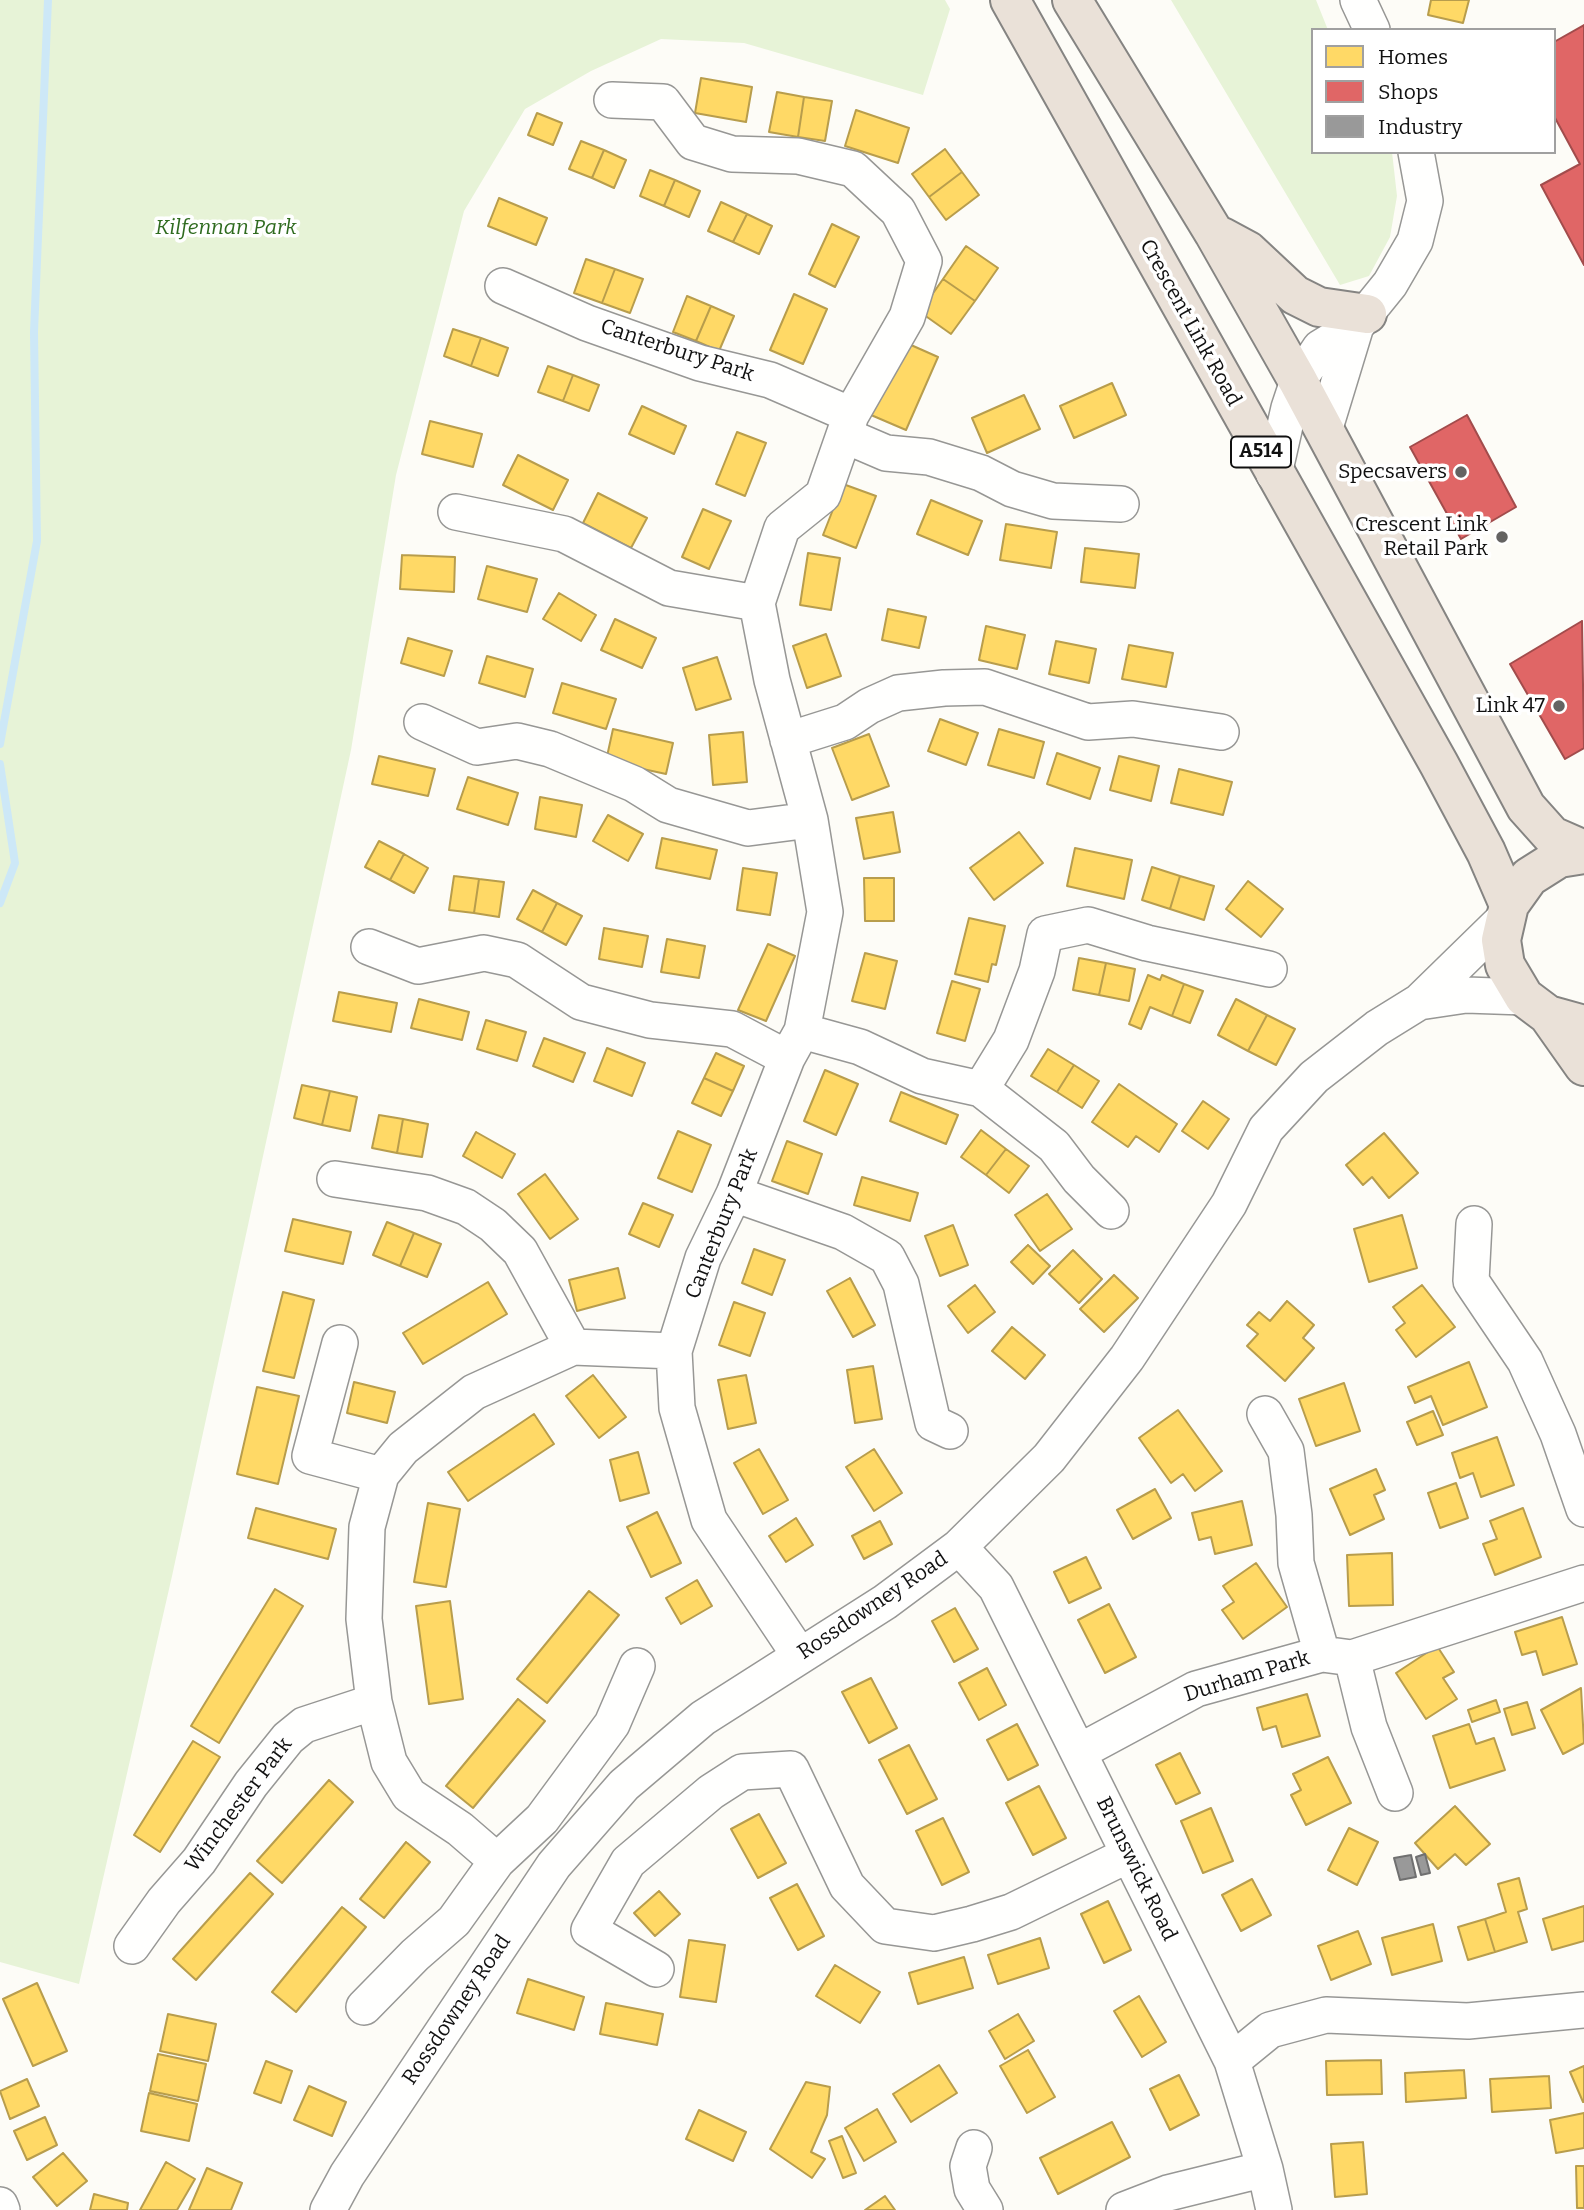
<!DOCTYPE html>
<style>
body{margin:0}
#map{position:relative;width:1584px;height:2210px;overflow:hidden;background:#fdfcf7;font-family:Bitter,serif}
canvas{display:block}
.legend{position:absolute;left:1311px;top:28px;width:245px;height:126px;box-sizing:border-box;background:#fff;border:2px solid #a0a0a0;margin:0;padding:9px 12px;list-style:none;font-size:21px;color:#111}
.legend li{display:flex;align-items:center;gap:14px;height:35px}
.legend b{width:35px;border:2px solid #a0a0a0}
</style>
<div id="map">
<canvas width="1584" height="2210"></canvas>
<ul class="legend">
<li><b style="height:19px;background:#ffd966"></b>Homes</li>
<li><b style="height:19px;background:#e06666"></b>Shops</li>
<li><b style="height:19px;background:#999"></b>Industry</li>
</ul>
</div>
<script>
const g = document.querySelector('canvas').getContext('2d');
g.lineJoin = 'round';
function fillPath(path, color) {
  g.fillStyle = color;
  g.fill(path, 'evenodd');
}
function toPath(rows) {
  const path = new Path2D();
  for (const r of rows) {
    path.moveTo(r[0], r[1]);
    for (let i = 2; i < r.length; i += 2) path.lineTo(r[i], r[i + 1]);
  }
  return path;
}
function stroke(path, color, width, dash) {
  g.strokeStyle = color;
  g.lineWidth = width;
  g.lineCap = dash ? 'butt' : 'round';
  g.setLineDash(dash || []);
  g.stroke(path);
}
function write(font, color, halo, rows, align = 'center') {
  g.font = font + ' Bitter,serif';
  g.lineWidth = 7;
  g.setLineDash([]);
  g.textBaseline = 'middle';
  g.strokeStyle = halo;
  g.fillStyle = color;
  for (const [text, x, y, turn = 0] of rows) {
    g.save();
    g.translate(x, y);
    g.rotate((+turn || 0) * Math.PI / 180);
    g.textAlign = isNaN(turn) ? turn : align;
    if (halo) g.strokeText(text, 0, 0);
    g.fillText(text, 0, 0);
    g.restore();
  }
}
const green = toPath([
 [0,0,945,0,950,9,923,95,744,43,661,39,591,71,525,109,464,211,396,475,351,750,172,1576,79,1984,0,1962],
 [1171,0,1316,0,1328,30,1313,30,1313,152,1392,152,1397,196,1390,237,1369,276,1340,285]
]);
const homes = toPath([
 [1431,0,1469,0,1463,23,1428,15,1431,0],
 [701,78,752,87,746,122,695,113,701,78],
 [777,92,804,97,798,137,769,132,777,92],
 [804,97,832,101,825,141,798,137,804,97],
 [856,110,909,128,898,163,845,146,856,110],
 [537,113,562,123,553,145,528,135,537,113],
 [581,141,604,150,592,178,569,169,581,141],
 [945,149,962,172,929,197,912,174,945,149],
 [604,150,626,160,614,188,592,178,604,150],
 [650,170,675,180,664,206,640,196,650,170],
 [962,172,979,195,946,220,929,197,962,172],
 [675,180,700,191,689,217,664,206,675,180],
 [499,198,547,218,536,245,488,226,499,198],
 [721,202,747,214,733,242,708,231,721,202],
 [747,214,772,226,759,254,733,242,747,214],
 [832,224,859,237,835,287,809,274,832,224],
 [966,246,998,268,975,301,943,279,966,246],
 [586,259,615,269,602,303,574,293,586,259],
 [615,269,643,279,630,313,602,303,615,269],
 [943,279,975,301,951,334,920,312,943,279],
 [794,294,827,309,803,364,770,350,794,294],
 [687,296,711,306,696,341,673,332,687,296],
 [711,306,734,316,719,351,696,341,711,306],
 [453,329,481,338,471,366,444,356,453,329],
 [481,338,508,348,498,376,471,366,481,338],
 [902,341,938,357,906,430,871,415,902,341],
 [548,366,573,375,563,401,538,392,548,366],
 [573,375,599,385,589,411,563,401,573,375],
 [1112,383,1126,415,1074,438,1060,406,1112,383],
 [1024,395,1040,429,987,453,972,418,1024,395],
 [642,406,686,426,674,454,629,434,642,406],
 [430,421,482,434,473,467,422,454,430,421],
 [737,432,766,443,745,496,716,484,737,432],
 [518,455,568,480,553,510,503,485,518,455],
 [843,484,876,496,856,548,823,535,843,484],
 [598,493,647,518,631,548,583,523,598,493],
 [931,500,982,521,968,555,917,534,931,500],
 [703,509,731,521,709,569,682,557,703,509],
 [1006,524,1057,532,1051,568,1000,560,1006,524],
 [1085,548,1139,554,1135,588,1081,582,1085,548],
 [808,553,840,558,831,610,800,605,808,553],
 [402,555,455,557,454,592,400,589,402,555],
 [487,566,537,579,527,612,478,599,487,566],
 [559,593,596,615,581,641,543,619,559,593],
 [888,609,926,617,919,648,882,640,888,609],
 [615,619,656,638,642,668,601,650,615,619],
 [986,626,1025,635,1017,669,979,660,986,626],
 [826,634,841,676,807,688,793,646,826,634],
 [408,638,452,651,444,676,401,663,408,638],
 [1056,641,1096,649,1089,683,1049,674,1056,641],
 [1129,645,1173,653,1166,687,1122,679,1129,645],
 [487,656,533,669,525,697,479,683,487,656],
 [717,657,731,699,696,710,683,668,717,657],
 [562,683,616,699,606,729,553,713,562,683],
 [940,719,978,733,966,765,928,751,940,719],
 [613,729,673,743,666,774,606,761,613,729],
 [999,729,1044,742,1034,778,988,765,999,729],
 [743,732,747,782,713,785,709,735,743,732],
 [869,734,889,786,852,800,832,748,869,734],
 [1057,753,1100,768,1090,799,1047,784,1057,753],
 [379,756,435,769,428,796,372,784,379,756],
 [1119,756,1159,766,1151,801,1110,790,1119,756],
 [1179,769,1232,782,1223,815,1171,803,1179,769],
 [468,777,518,793,508,825,457,809,468,777],
 [540,797,582,805,576,837,535,829,540,797],
 [893,812,900,852,864,859,856,818,893,812],
 [608,815,643,834,628,861,593,841,608,815],
 [1019,832,1043,863,994,900,970,868,1019,832],
 [662,838,717,850,710,879,656,868,662,838],
 [379,841,404,854,390,880,365,867,379,841],
 [1075,848,1132,860,1124,899,1067,886,1075,848],
 [404,854,428,868,414,893,390,880,404,854],
 [1152,867,1180,876,1170,909,1142,900,1152,867],
 [743,868,777,873,770,915,737,910,743,868],
 [454,876,479,879,474,913,449,910,454,876],
 [1180,876,1214,886,1204,920,1170,909,1180,876],
 [864,878,894,878,894,921,865,921,864,878],
 [479,879,504,882,499,917,474,913,479,879],
 [1248,881,1283,909,1261,937,1226,909,1248,881],
 [533,890,557,903,542,932,517,919,533,890],
 [557,903,582,916,566,945,542,932,557,903],
 [969,918,1005,926,996,965,992,964,988,982,955,974,969,918],
 [604,928,648,936,642,967,599,959,604,928],
 [667,939,705,946,699,978,661,972,667,939],
 [768,944,795,956,766,1021,738,1010,768,944],
 [865,953,897,961,885,1009,852,1001,865,953],
 [1079,958,1106,963,1099,995,1073,990,1079,958],
 [1106,963,1135,969,1129,1001,1099,995,1106,963],
 [1148,975,1160,980,1162,975,1184,984,1172,1016,1150,1007,1141,1029,1129,1024,1148,975],
 [952,981,980,989,965,1041,937,1033,952,981],
 [1184,984,1203,991,1190,1023,1172,1016,1184,984],
 [339,992,397,1003,391,1032,333,1021,339,992],
 [419,999,469,1012,462,1040,411,1028,419,999],
 [1236,999,1267,1015,1248,1051,1218,1035,1236,999],
 [1267,1015,1295,1029,1276,1065,1248,1051,1267,1015],
 [486,1020,526,1032,517,1061,477,1049,486,1020],
 [544,1038,585,1053,573,1082,533,1066,544,1038],
 [607,1048,645,1063,632,1096,594,1081,607,1048],
 [1048,1049,1074,1065,1057,1092,1031,1076,1048,1049],
 [716,1053,744,1066,733,1091,704,1078,716,1053],
 [1074,1065,1099,1081,1082,1108,1057,1092,1074,1065],
 [825,1070,858,1084,836,1135,804,1121,825,1070],
 [704,1078,733,1091,721,1116,692,1103,704,1078],
 [1119,1084,1177,1124,1159,1152,1136,1136,1128,1147,1092,1122,1119,1084],
 [302,1085,330,1091,322,1125,294,1118,302,1085],
 [330,1091,357,1097,350,1131,322,1125,330,1091],
 [901,1092,958,1115,946,1144,890,1121,901,1092],
 [1203,1101,1229,1119,1208,1149,1182,1131,1203,1101],
 [379,1115,403,1119,397,1153,372,1148,379,1115],
 [403,1119,428,1124,422,1157,397,1153,403,1119],
 [981,1130,1006,1149,986,1175,961,1157,981,1130],
 [678,1131,711,1145,692,1192,658,1178,678,1131],
 [476,1132,515,1154,502,1178,463,1156,476,1132],
 [1384,1133,1418,1173,1389,1198,1372,1177,1363,1185,1346,1165,1384,1133],
 [787,1141,822,1154,808,1194,772,1181,787,1141],
 [1006,1149,1029,1166,1009,1193,986,1175,1006,1149],
 [545,1174,578,1219,550,1239,518,1194,545,1174],
 [862,1177,918,1193,910,1221,854,1205,862,1177],
 [1047,1194,1072,1229,1040,1251,1015,1215,1047,1194],
 [643,1203,673,1215,659,1247,629,1234,643,1203],
 [1402,1215,1417,1268,1369,1282,1354,1229,1402,1215],
 [293,1219,351,1232,343,1264,285,1251,293,1219],
 [387,1222,414,1233,400,1266,373,1255,387,1222],
 [953,1225,968,1265,940,1276,925,1236,953,1225],
 [414,1233,441,1244,427,1277,400,1266,414,1233],
 [1028,1245,1050,1266,1033,1284,1011,1262,1028,1245],
 [754,1249,785,1260,772,1295,742,1283,754,1249],
 [1073,1250,1102,1279,1079,1303,1049,1274,1073,1250],
 [618,1268,625,1298,577,1311,569,1280,618,1268],
 [1114,1275,1138,1298,1104,1332,1080,1309,1114,1275],
 [850,1278,875,1325,853,1337,827,1291,850,1278],
 [488,1282,507,1314,423,1364,403,1333,488,1282],
 [975,1285,995,1312,968,1333,948,1306,975,1285],
 [1422,1285,1455,1327,1416,1357,1396,1330,1405,1323,1393,1307,1422,1285],
 [283,1292,314,1300,294,1378,263,1371,283,1292],
 [1287,1301,1314,1325,1303,1338,1314,1348,1285,1381,1247,1346,1258,1334,1247,1325,1259,1312,1270,1321,1287,1301],
 [734,1302,765,1313,750,1356,719,1345,734,1302],
 [1012,1327,1045,1355,1025,1379,992,1351,1012,1327],
 [1469,1362,1487,1407,1443,1425,1431,1396,1415,1403,1408,1387,1469,1362],
 [873,1366,882,1419,855,1423,847,1370,873,1366],
 [593,1375,626,1417,599,1438,566,1396,593,1375],
 [746,1375,756,1423,728,1429,718,1380,746,1375],
 [354,1382,395,1392,387,1423,347,1413,354,1382],
 [1344,1383,1360,1431,1316,1446,1299,1399,1344,1383],
 [257,1387,299,1396,278,1484,237,1474,257,1387],
 [1178,1410,1222,1471,1195,1491,1183,1474,1171,1483,1139,1438,1178,1410],
 [1433,1411,1443,1435,1417,1445,1407,1422,1433,1411],
 [534,1414,554,1444,468,1501,448,1472,534,1414],
 [1497,1437,1514,1485,1481,1497,1473,1473,1460,1478,1452,1453,1497,1437],
 [759,1449,788,1500,763,1514,734,1463,759,1449],
 [874,1449,902,1493,874,1511,846,1467,874,1449],
 [638,1452,649,1493,620,1501,610,1460,638,1452],
 [1376,1469,1385,1490,1374,1495,1384,1519,1350,1535,1330,1489,1376,1469],
 [1456,1483,1468,1518,1440,1528,1428,1493,1456,1483],
 [1155,1489,1171,1518,1133,1539,1117,1510,1155,1489],
 [1242,1501,1252,1545,1215,1554,1211,1537,1199,1540,1192,1513,1242,1501],
 [428,1503,460,1509,446,1587,414,1582,428,1503],
 [256,1508,336,1529,328,1559,248,1538,256,1508],
 [1523,1508,1541,1557,1495,1575,1483,1544,1497,1539,1490,1521,1523,1508],
 [657,1512,681,1563,651,1577,627,1527,657,1512],
 [796,1518,813,1545,786,1562,769,1536,796,1518],
 [880,1521,892,1544,864,1559,852,1536,880,1521],
 [1392,1553,1393,1605,1349,1606,1347,1555,1392,1553],
 [1086,1557,1101,1588,1069,1603,1054,1572,1086,1557],
 [1256,1563,1287,1607,1243,1639,1222,1610,1234,1602,1223,1586,1256,1563],
 [697,1580,712,1606,681,1624,666,1598,697,1580],
 [275,1589,303,1606,219,1743,191,1726,275,1589],
 [589,1591,619,1615,547,1703,517,1679,589,1591],
 [450,1601,463,1699,429,1704,416,1606,450,1601],
 [1109,1604,1136,1657,1105,1673,1078,1620,1109,1604],
 [955,1608,978,1649,954,1662,932,1621,955,1608],
 [1562,1617,1577,1664,1543,1675,1536,1651,1522,1655,1515,1632,1562,1617],
 [1437,1646,1454,1672,1443,1678,1457,1699,1426,1719,1396,1673,1437,1646],
 [987,1668,1006,1705,979,1720,959,1683,987,1668],
 [871,1678,897,1728,869,1743,842,1692,871,1678],
 [1581,1688,1584,1743,1563,1754,1541,1710,1581,1688],
 [1307,1694,1320,1736,1282,1747,1276,1726,1263,1730,1257,1708,1307,1694],
 [518,1699,545,1721,473,1808,446,1786,518,1699],
 [1496,1700,1500,1712,1472,1722,1468,1710,1496,1700],
 [1527,1702,1535,1728,1512,1735,1504,1709,1527,1702],
 [1017,1724,1038,1765,1008,1780,987,1740,1017,1724],
 [1469,1724,1476,1744,1494,1738,1505,1770,1450,1788,1433,1736,1469,1724],
 [193,1741,220,1757,160,1852,134,1835,193,1741],
 [909,1745,937,1799,907,1814,879,1760,909,1745],
 [1180,1753,1200,1793,1176,1804,1156,1765,1180,1753],
 [1328,1757,1351,1803,1306,1825,1291,1795,1301,1790,1293,1774,1328,1757],
 [329,1780,353,1802,282,1883,257,1861,329,1780],
 [1039,1786,1066,1838,1033,1855,1006,1803,1039,1786],
 [1455,1806,1490,1844,1466,1865,1455,1854,1438,1869,1415,1843,1455,1806],
 [1211,1808,1233,1861,1203,1873,1181,1821,1211,1808],
 [759,1814,786,1863,758,1878,731,1829,759,1814],
 [943,1818,969,1872,942,1885,916,1831,943,1818],
 [1349,1828,1378,1842,1357,1885,1328,1870,1349,1828],
 [406,1842,430,1862,384,1918,360,1899,406,1842],
 [250,1873,273,1894,196,1980,173,1959,250,1873],
 [1519,1878,1527,1909,1518,1912,1527,1942,1495,1952,1485,1919,1506,1912,1498,1884,1519,1878],
 [1252,1879,1271,1915,1241,1931,1222,1895,1252,1879],
 [797,1884,824,1936,798,1950,770,1898,797,1884],
 [659,1891,680,1914,655,1936,634,1913,659,1891],
 [1108,1901,1131,1950,1104,1963,1081,1914,1108,1901],
 [1584,1906,1584,1941,1552,1950,1543,1919,1584,1906],
 [342,1907,366,1927,296,2012,272,1992,342,1907],
 [1485,1919,1495,1952,1468,1960,1458,1927,1485,1919],
 [1433,1924,1442,1961,1392,1975,1382,1938,1433,1924],
 [1358,1931,1371,1964,1331,1980,1318,1946,1358,1931],
 [1040,1938,1049,1968,998,1984,988,1955,1040,1938],
 [689,1940,725,1945,716,2002,680,1997,689,1940],
 [964,1957,973,1988,918,2004,909,1973,964,1957],
 [835,1965,880,1992,860,2023,816,1996,835,1965],
 [528,1979,584,1997,574,2030,517,2013,528,1979],
 [37,1983,67,2051,33,2066,3,1999,37,1983],
 [1139,1996,1166,2042,1142,2057,1114,2011,1139,1996],
 [606,2003,663,2014,657,2045,600,2034,606,2003],
 [168,2014,216,2024,208,2061,160,2051,168,2014],
 [1018,2014,1034,2041,1005,2059,989,2031,1018,2014],
 [1028,2050,1055,2097,1027,2113,1000,2066,1028,2050],
 [158,2054,206,2064,198,2101,150,2091,158,2054],
 [1381,2060,1382,2094,1327,2095,1326,2061,1381,2060],
 [266,2061,292,2071,281,2103,254,2093,266,2061],
 [939,2065,957,2093,911,2122,893,2094,939,2065],
 [1584,2066,1584,2102,1583,2102,1570,2072,1584,2066],
 [1464,2070,1466,2098,1406,2102,1405,2073,1464,2070],
 [1179,2075,1199,2115,1170,2130,1150,2089,1179,2075],
 [1549,2076,1551,2108,1492,2112,1490,2079,1549,2076],
 [27,2079,39,2106,10,2119,0,2091,27,2079],
 [806,2082,830,2087,827,2115,811,2152,825,2159,812,2178,770,2149,806,2082],
 [309,2086,346,2102,332,2136,294,2120,309,2086],
 [149,2093,197,2104,189,2141,141,2131,149,2093],
 [877,2109,896,2142,864,2161,845,2128,877,2109],
 [699,2110,746,2132,733,2161,686,2139,699,2110],
 [1584,2113,1584,2148,1556,2153,1550,2120,1584,2113],
 [45,2117,57,2145,27,2160,14,2131,45,2117],
 [1112,2122,1130,2157,1058,2194,1040,2158,1112,2122],
 [842,2136,856,2173,843,2178,829,2141,842,2136],
 [1363,2142,1367,2194,1335,2197,1331,2144,1363,2142],
 [63,2153,87,2181,57,2206,33,2177,63,2153],
 [166,2162,195,2179,177,2210,140,2210,166,2162],
 [1576,2166,1584,2166,1584,2208,1577,2208,1576,2166],
 [207,2168,242,2183,231,2210,189,2210,207,2168],
 [94,2194,128,2203,127,2210,90,2210,94,2194],
 [885,2196,895,2210,865,2210,885,2196]
]);
const shops = toPath([
 [1584,25,1584,265,1541,185,1580,164,1554,116,1554,42,1584,25],
 [1467,415,1516,507,1461,539,1410,447,1467,415],
 [1582,621,1584,748,1565,759,1510,664,1582,621]
]);
const industry = toPath([
 [1425,1854,1430,1873,1421,1875,1416,1857,1425,1854],
 [1411,1855,1416,1877,1400,1880,1394,1858,1411,1855]
]);
const stream = toPath([
 [0,744,37,541,34,332,48,0],
 [0,764,15,863,0,903]
]);
const minor = toPath([
 [1358,0,1372,30],
 [612,100,663,102,693,142,732,154,798,156,853,169,898,211,924,261,907,317,851,415,823,495,782,528,757,603,772,680,810,820,825,912,802,1031,787,1058,734,1194,703,1258,674,1351,677,1408,709,1520,800,1656],
 [503,286,587,323,700,363,770,380,851,415],
 [1324,431,1356,326,1390,284,1415,241,1425,201,1416,152],
 [844,435,886,453,929,457,981,473,1012,489,1053,501,1121,504],
 [1274,474,1289,408,1298,381,1320,348,1356,326],
 [456,512,564,534,669,588,757,603],
 [422,722,477,747,517,741,550,749,634,784,668,805,748,828,810,820],
 [788,740,845,722,869,706,898,693,944,688,985,687,1088,722,1133,719,1221,732],
 [369,947,418,966,484,953,517,960,581,1002,650,1020,732,1029,787,1058],
 [1419,1002,1466,995,1524,997],
 [802,1031,860,1047,922,1076,981,1089,1011,1040,1037,971,1045,934,1088,925,1147,943,1269,969],
 [981,1089,1054,1146,1079,1179,1111,1211],
 [335,1179,427,1193,466,1207,493,1225,520,1251,573,1347],
 [734,1194,843,1232,887,1257,901,1284,933,1423,950,1431],
 [1474,1224,1471,1281,1525,1361,1558,1434,1584,1509],
 [340,1343,310,1456,381,1475],
 [1265,1414,1286,1451,1294,1515,1296,1563,1322,1654],
 [959,1547,996,1587,1232,2061,1265,2169,1274,2210],
 [1352,1658,1369,1727,1395,1793],
 [1079,1752,1196,1689,1322,1654,1352,1658,1584,1583],
 [497,1861,460,1829,409,1795,389,1762,374,1702,364,1619,367,1527,381,1475,403,1448,474,1392,573,1347,674,1351],
 [132,1946,164,1901,199,1861,251,1784,288,1738,304,1725,374,1702],
 [656,1969,589,1930,628,1862,711,1792,742,1772,791,1769,847,1886,885,1926,934,1933,972,1924,1011,1912,1128,1855],
 [364,2007,415,1955,454,1921,497,1861,542,1819,612,1724,637,1666],
 [1232,2061,1270,2030,1326,2015,1468,2021,1584,2010],
 [974,2148,968,2166,972,2189,985,2210],
 [0,2205,2,2210],
 [328,2210,347,2175,554,1865,624,1785,703,1718,885,1602,959,1547,1049,1458,1127,1358,1229,1204,1266,1129,1314,1077,1377,1028,1419,1002,1503,920],
 [1124,2210,1168,2193,1265,2169]
]);
const highway = toPath([
 [1010,0,1439,764,1486,852,1509,905],
 [1072,0,1214,233,1298,381,1526,807,1552,836,1584,850],
 [1222,237,1248,251,1295,295,1319,307,1367,314],
 [1584,854,1559,858,1529,877,1509,905,1501,940,1505,965,1524,997,1548,1015,1584,1025],
 [1548,1015,1584,1066]
]);
const markers = [
 [1461,472,7,"#646362"],
 [1502,537,7,"#646362"],
 [1559,706,7,"#646362"]
];
const shields = [
 [1261,452,60]
];
const shieldNames = [
 ["A514",1261,452]
];
const parkNames = [
 ["Kilfennan Park",226,228]
];
const streetNames = [
 ["Crescent Link Road",1190,323,61],
 ["Canterbury Park",677,351,18],
 ["Canterbury Park",722,1224,-68],
 ["Rossdowney Road",873,1606,-34],
 ["Durham Park",1247,1677,-17],
 ["Winchester Park",239,1805,-53],
 ["Brunswick Road",1136,1869,64],
 ["Rossdowney Road",457,2010,-56]
];
const poiNames = [
 ["Specsavers",1447,472],
 ["Crescent Link",1488,525],
 ["Retail Park",1488,549],
 ["Link 47",1545,706]
];
fillPath(green, '#e7f3d7');
fillPath(homes, '#ffd966');
stroke(homes, '#b89d4c', 2);
fillPath(shops, '#e06666');
stroke(shops, '#a24c4c', 2);
fillPath(industry, '#999');
stroke(industry, '#707070', 2);
stroke(stream, '#cde8f7', 8);
stroke(minor, '#979795', 38);
stroke(highway, '#858482', 42);
stroke(minor, '#fffffe', 35);
stroke(highway, '#eae1d8', 38);
for (const [x, y, r, color] of markers) {
  const dot = new Path2D();
  dot.arc(x, y, r, 0, 2 * Math.PI);
  g.fillStyle = color;
  g.fill(dot);
  stroke(dot, '#fff', 2.5);
}
for (const [x, y, w] of shields) {
  const box = new Path2D();
  box.roundRect(x - w / 2, y - 15.5, w, 31, 5);
  g.fillStyle = '#fff';
  g.fill(box);
  stroke(box, '#111', 2);
}
write('bold 19px', '#111', null, shieldNames);
write('italic 21px', '#2f6b1f', '#fff', parkNames);
write('21px', '#111', '#fff', streetNames);
write('21px', '#111', '#fff', poiNames, 'right');
</script>
